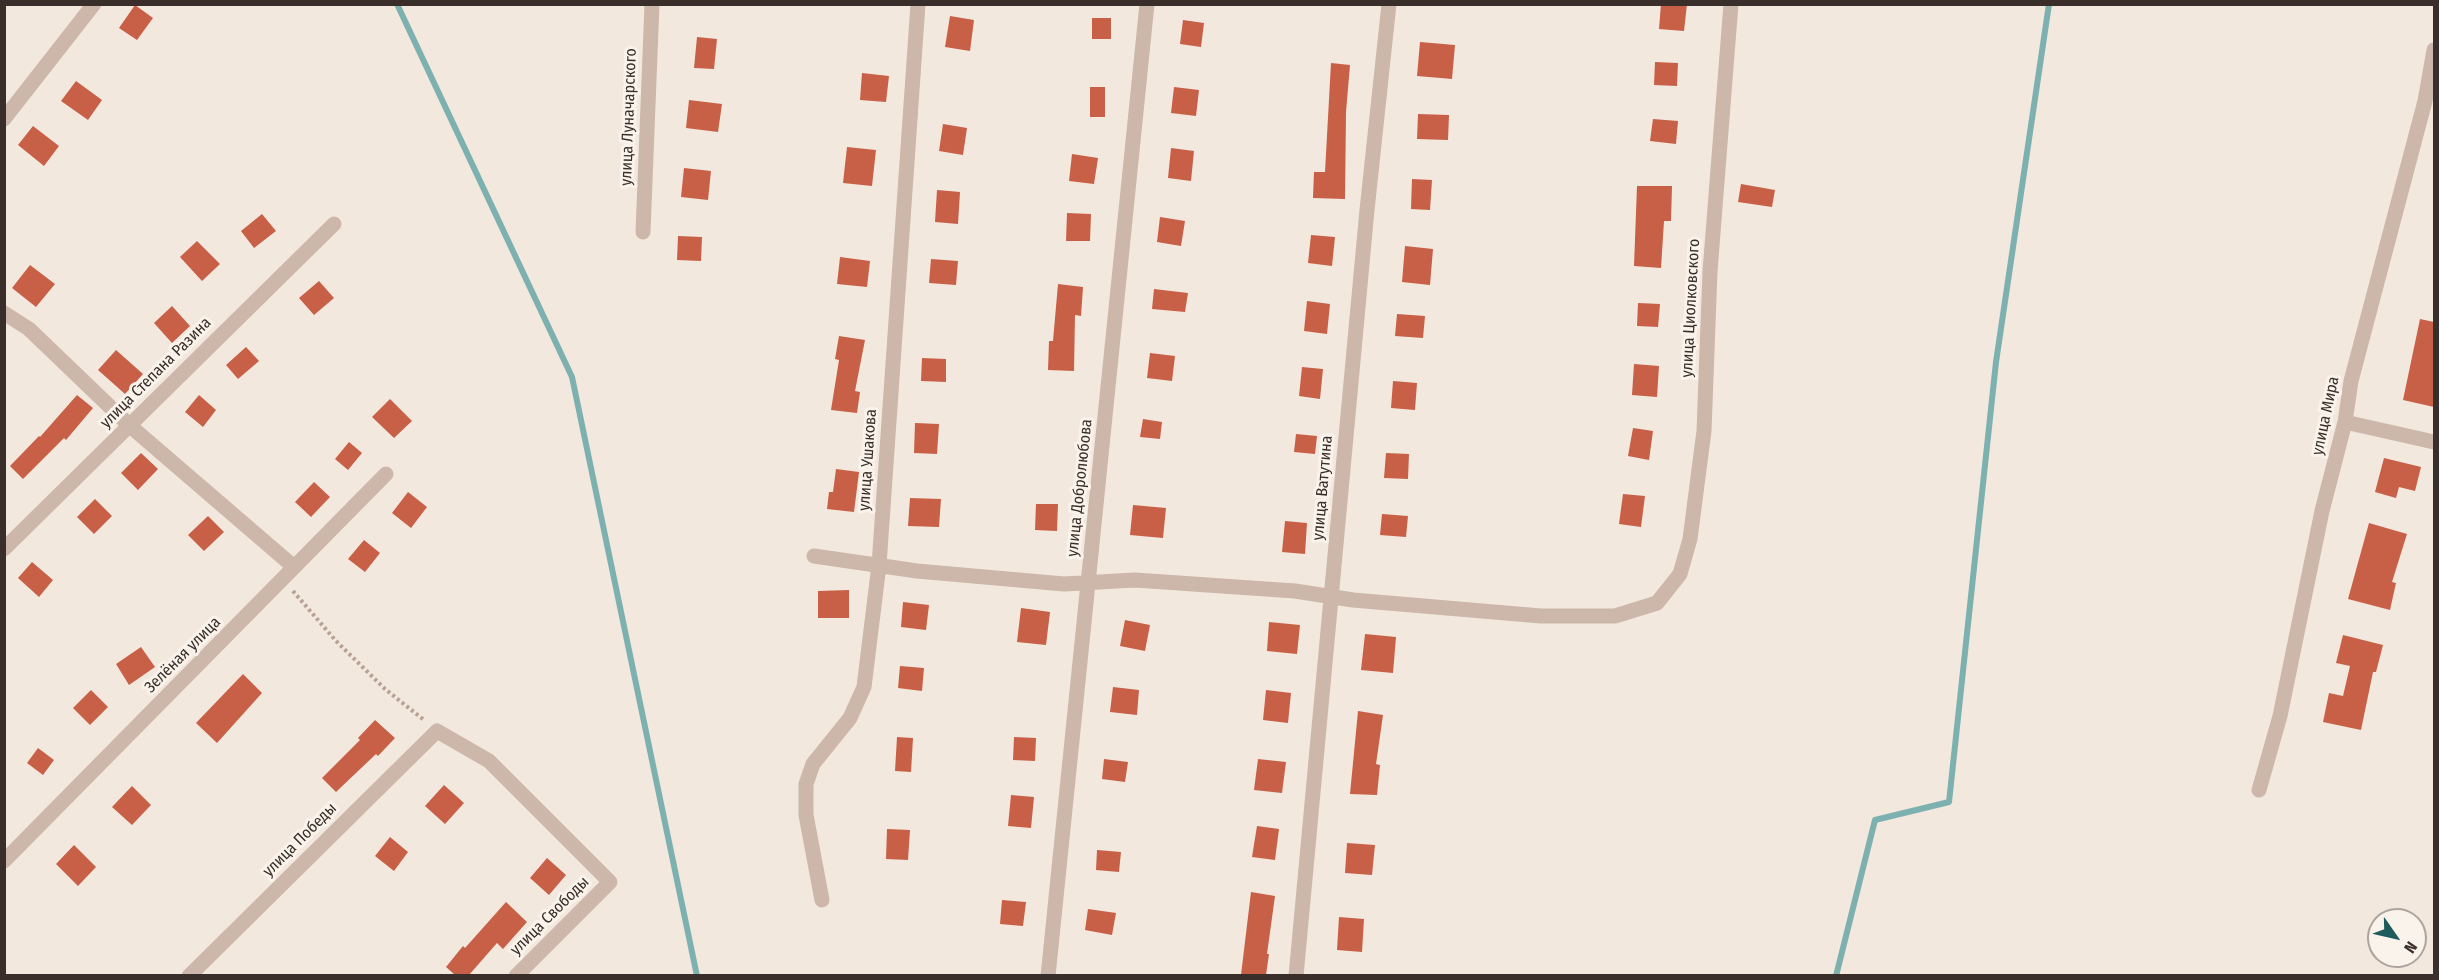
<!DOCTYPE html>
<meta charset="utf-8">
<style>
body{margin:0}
#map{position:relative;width:2439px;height:980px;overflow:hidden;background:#f3e8de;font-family:"Fira Sans Condensed",sans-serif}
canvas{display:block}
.frame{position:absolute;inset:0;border:6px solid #392e29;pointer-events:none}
.north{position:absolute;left:2367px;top:908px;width:60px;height:60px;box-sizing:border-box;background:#faf3eb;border:2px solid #ada49d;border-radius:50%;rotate:124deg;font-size:16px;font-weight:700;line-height:24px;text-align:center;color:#392e29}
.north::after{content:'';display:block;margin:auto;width:21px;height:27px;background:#1e5b5c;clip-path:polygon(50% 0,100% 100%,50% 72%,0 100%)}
</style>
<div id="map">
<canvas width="2439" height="980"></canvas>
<div class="frame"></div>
<div class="north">N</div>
</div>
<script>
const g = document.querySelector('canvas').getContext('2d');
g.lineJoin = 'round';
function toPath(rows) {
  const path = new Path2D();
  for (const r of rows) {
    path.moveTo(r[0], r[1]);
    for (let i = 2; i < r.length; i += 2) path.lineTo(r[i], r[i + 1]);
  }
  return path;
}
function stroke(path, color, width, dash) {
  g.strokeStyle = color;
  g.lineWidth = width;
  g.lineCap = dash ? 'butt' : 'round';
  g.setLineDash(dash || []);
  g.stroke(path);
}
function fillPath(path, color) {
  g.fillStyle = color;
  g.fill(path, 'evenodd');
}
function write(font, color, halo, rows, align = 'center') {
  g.font = font + ' "Fira Sans Condensed",sans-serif';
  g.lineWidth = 6;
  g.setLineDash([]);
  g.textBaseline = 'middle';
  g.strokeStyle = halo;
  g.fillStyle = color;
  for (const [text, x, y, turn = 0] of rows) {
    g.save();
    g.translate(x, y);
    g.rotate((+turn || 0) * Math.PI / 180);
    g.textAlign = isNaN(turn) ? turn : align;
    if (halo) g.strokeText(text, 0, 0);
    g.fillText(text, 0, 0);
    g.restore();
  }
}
const stream = toPath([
 [397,4,572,377,697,976],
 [1836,976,1875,820,1949,802,1996,362,2049,4]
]);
const building = toPath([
 [1661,4,1687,4,1684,31,1659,29],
 [135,5,153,18,137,40,119,28],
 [950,16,974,20,970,51,945,47],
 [1092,18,1111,18,1111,39,1092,39],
 [1183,20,1204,23,1201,47,1180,44],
 [697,37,717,39,714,69,694,68],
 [1420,42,1455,45,1452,79,1417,76],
 [1655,62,1678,63,1677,86,1654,85],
 [1331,63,1350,65,1346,112,1345,199,1313,198,1314,172,1325,172],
 [862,73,889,76,886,102,860,100],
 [76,81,102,100,88,120,61,101],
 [1090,87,1105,87,1105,117,1090,117],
 [1174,87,1199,90,1196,116,1171,113],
 [689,100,722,104,718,132,686,128],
 [1418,114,1449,115,1448,140,1417,139],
 [1653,119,1678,121,1676,144,1650,141],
 [943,124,967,128,963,155,939,151],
 [33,126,59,146,44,166,18,145],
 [847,147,876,150,872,186,843,183],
 [1171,148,1194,151,1191,181,1168,178],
 [1072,154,1098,158,1094,184,1069,181],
 [684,168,711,171,708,200,681,197],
 [1412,179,1432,180,1430,210,1411,209],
 [1741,184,1775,190,1772,207,1738,202],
 [1637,186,1672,186,1671,221,1664,221,1661,268,1634,266],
 [937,190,960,192,958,224,935,222],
 [1067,213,1091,214,1090,241,1066,241],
 [262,214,276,231,254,248,241,231],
 [1160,217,1185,221,1181,246,1157,242],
 [1311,235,1335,237,1332,266,1308,263],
 [678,236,702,237,701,261,677,260],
 [197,241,220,264,202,281,180,257],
 [1405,246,1433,249,1430,285,1402,282],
 [840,257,870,261,867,287,837,284],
 [931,259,958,261,956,285,929,283],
 [30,265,55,284,36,307,12,288],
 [319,281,334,298,314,315,299,298],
 [1058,284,1083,287,1081,316,1075,315,1074,371,1048,370,1049,341,1053,341],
 [1154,289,1188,293,1185,312,1152,309],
 [1307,301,1330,304,1327,334,1304,331],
 [1638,303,1660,304,1658,327,1637,326],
 [172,306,190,326,172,343,154,323],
 [1397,314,1425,316,1423,338,1395,336],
 [2420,319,2434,322,2434,407,2403,400],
 [839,336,865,340,855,391,860,392,857,413,831,410,839,360,835,359],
 [246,347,259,361,238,379,226,365],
 [116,350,143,374,125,394,98,370],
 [1150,353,1175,356,1172,381,1147,378],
 [922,358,946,359,946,382,921,381],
 [1634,364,1659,366,1657,397,1632,395],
 [1302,367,1323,369,1320,399,1299,396],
 [1393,381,1417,383,1415,410,1391,408],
 [77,395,93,408,66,440,64,438,23,479,10,466,39,436,40,437],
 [199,395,216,410,203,427,185,412],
 [390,399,412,421,394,438,372,417],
 [1143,419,1162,422,1160,439,1140,437],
 [915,423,939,424,937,454,914,453],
 [1633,428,1653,431,1649,460,1628,456],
 [1296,434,1317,436,1315,454,1294,452],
 [349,442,362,453,348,470,335,459],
 [141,453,158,469,138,490,121,473],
 [1386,453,1409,454,1408,479,1384,478],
 [2384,458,2421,467,2415,491,2399,487,2396,498,2375,492],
 [836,469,859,472,854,512,827,509,829,492,833,492],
 [314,482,330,497,311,517,295,502],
 [408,492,427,507,411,528,392,513],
 [1623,494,1645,496,1641,527,1619,524],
 [910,498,941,499,939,527,908,526],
 [95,499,112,516,94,534,77,517],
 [1036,504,1058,504,1057,531,1035,530],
 [1133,505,1166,508,1163,538,1130,535],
 [1382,514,1408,516,1406,537,1380,535],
 [208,516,224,532,204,551,188,535],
 [1285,521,1307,523,1305,554,1282,552],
 [2369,523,2407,534,2392,582,2396,583,2390,610,2348,599],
 [364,540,380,553,365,572,348,559],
 [32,562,53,580,39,597,18,578],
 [849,590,849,618,818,618,818,591],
 [903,602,929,605,926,630,901,627],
 [1021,608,1050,612,1046,645,1017,642],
 [1125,620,1150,625,1145,651,1120,646],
 [1269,622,1300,625,1297,654,1267,651],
 [1365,634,1396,637,1393,673,1361,670],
 [2343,635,2383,645,2376,672,2373,672,2361,730,2323,722,2329,693,2343,696,2350,666,2336,663],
 [141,647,155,667,129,685,116,664],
 [900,666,924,668,922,691,898,688],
 [243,674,262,693,217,743,196,723],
 [1113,687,1139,690,1137,715,1110,712],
 [91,690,108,707,90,725,73,708],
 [1266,690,1291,693,1288,723,1263,720],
 [1358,711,1383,715,1376,764,1380,765,1377,795,1350,794],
 [375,720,395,738,378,756,376,754,336,792,322,778,360,740,358,738],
 [897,737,913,738,911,772,895,771],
 [1014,737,1036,738,1035,761,1013,760],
 [38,748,54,760,43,775,27,763],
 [1104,759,1128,762,1125,782,1102,779],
 [1258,759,1286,762,1282,793,1254,790],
 [444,785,464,803,445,824,425,806],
 [132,786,151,805,132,825,112,807],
 [1011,795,1034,797,1031,828,1008,826],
 [1257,826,1279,829,1275,860,1252,857],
 [887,829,910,830,908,860,886,859],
 [390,837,408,852,394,871,375,856],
 [1347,843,1375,845,1372,875,1345,873],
 [74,845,96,867,78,886,56,864],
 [1097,850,1121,852,1119,872,1096,870],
 [547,858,566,875,549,895,530,878],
 [1251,892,1275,896,1267,954,1269,954,1266,975,1241,975],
 [1002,900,1026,902,1023,926,1000,924],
 [506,902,527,922,503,949,497,943,469,975,455,975,446,967,463,946,465,948],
 [1088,909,1116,913,1112,935,1085,930],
 [1339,917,1364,919,1362,952,1337,950]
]);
const path = toPath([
 [293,591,336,641,385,689,424,720]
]);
const minor = toPath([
 [4,119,94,4],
 [643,232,652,4],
 [4,313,29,329,129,425,294,567],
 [2345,422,2434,442],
 [4,549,334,224],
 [814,556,917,571,1064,584,1135,580,1295,591,1353,600,1541,616,1615,616,1657,603,1680,574,1690,539,1704,431,1710,271,1731,4],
 [2259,790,2280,716,2322,511,2345,422,2351,381,2425,101,2434,50],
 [4,861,386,474],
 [822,900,806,815,806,784,813,764,850,718,864,687,879,565,918,4],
 [189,976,437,731,489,761,610,882,516,976],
 [1048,976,1147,4],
 [1296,976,1367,210,1389,4]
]);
const streetNames = [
 ["улица Луначарского",629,117,-88],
 ["улица Циолковского",1691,308,-87],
 ["улица Степана Разина",156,373,-45],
 ["улица Мира",2326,416,-78],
 ["улица Ушакова",868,460,-86],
 ["улица Добролюбова",1080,488,-84],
 ["улица Ватутина",1323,488,-85],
 ["Зелёная улица",183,655,-45],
 ["улица Победы",300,840,-45],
 ["улица Свободы",550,916,-45]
];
stroke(stream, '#7cb1b0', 6);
fillPath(building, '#c85f47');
stroke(path, '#b8a194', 4, [3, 3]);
stroke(minor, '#ccb7aa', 15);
write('16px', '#392e29', '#faf3eb', streetNames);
</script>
